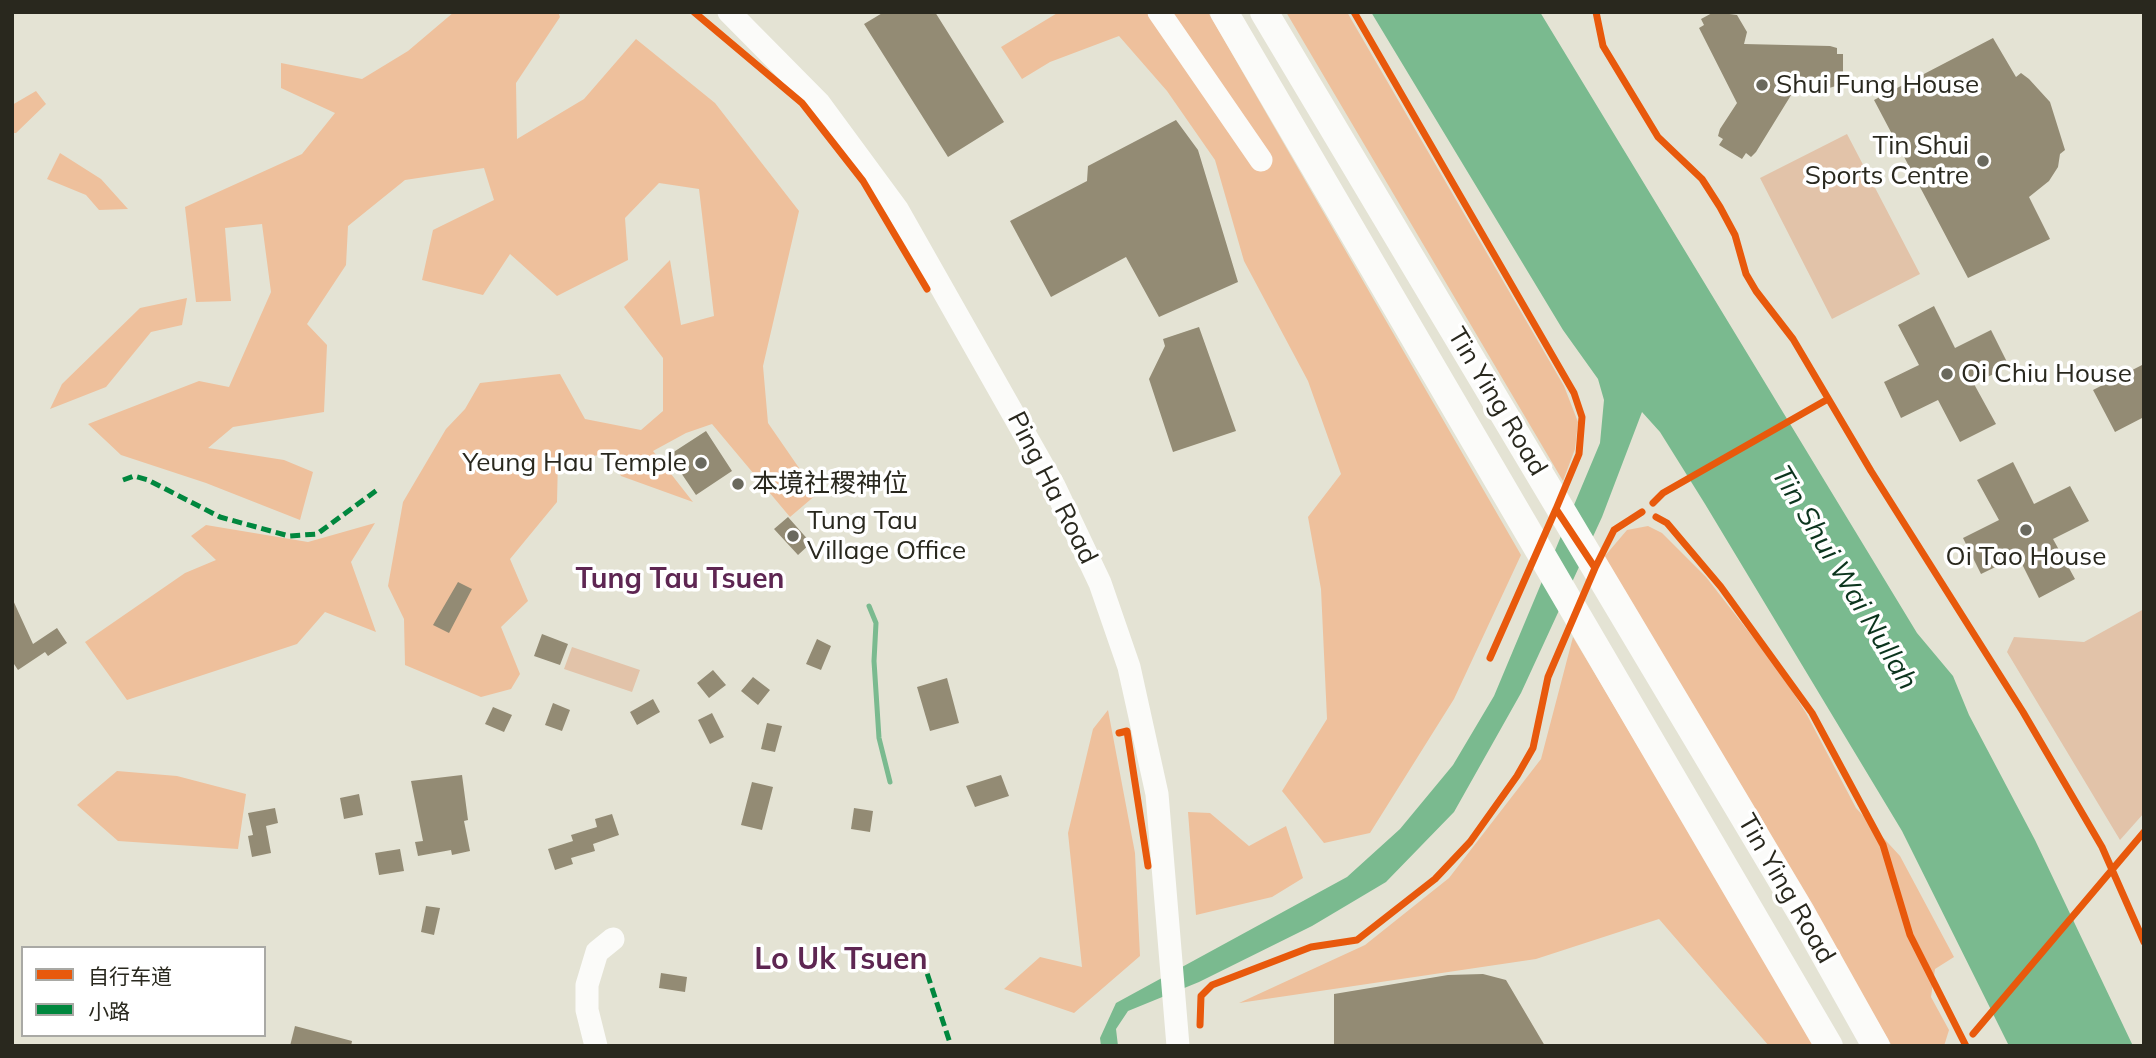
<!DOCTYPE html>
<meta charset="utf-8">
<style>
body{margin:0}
#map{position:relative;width:2156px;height:1058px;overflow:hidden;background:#e4e3d4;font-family:Mulish,"Noto Sans SC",sans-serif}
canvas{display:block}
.frame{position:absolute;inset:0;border:14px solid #29281e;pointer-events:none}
.legend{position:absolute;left:21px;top:946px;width:245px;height:91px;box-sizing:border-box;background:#fff;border:2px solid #a9a9a5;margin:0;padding:9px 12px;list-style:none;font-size:21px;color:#29281e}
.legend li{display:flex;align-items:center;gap:14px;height:35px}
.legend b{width:35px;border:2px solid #a9a9a5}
</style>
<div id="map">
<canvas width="2156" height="1058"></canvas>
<div class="frame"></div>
<ul class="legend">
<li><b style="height:9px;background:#e8590c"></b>自行车道</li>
<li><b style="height:9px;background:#00873e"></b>小路</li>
</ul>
</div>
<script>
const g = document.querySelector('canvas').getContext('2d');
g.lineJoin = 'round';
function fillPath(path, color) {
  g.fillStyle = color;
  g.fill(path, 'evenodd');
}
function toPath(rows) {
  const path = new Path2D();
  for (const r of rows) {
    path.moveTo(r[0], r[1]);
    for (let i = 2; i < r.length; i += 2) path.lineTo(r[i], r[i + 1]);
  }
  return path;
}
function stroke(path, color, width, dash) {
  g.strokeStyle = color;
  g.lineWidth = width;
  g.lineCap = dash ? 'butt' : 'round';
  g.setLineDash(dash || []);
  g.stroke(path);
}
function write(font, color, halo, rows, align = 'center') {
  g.font = font + ' Mulish,"Noto Sans SC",sans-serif';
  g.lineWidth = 7;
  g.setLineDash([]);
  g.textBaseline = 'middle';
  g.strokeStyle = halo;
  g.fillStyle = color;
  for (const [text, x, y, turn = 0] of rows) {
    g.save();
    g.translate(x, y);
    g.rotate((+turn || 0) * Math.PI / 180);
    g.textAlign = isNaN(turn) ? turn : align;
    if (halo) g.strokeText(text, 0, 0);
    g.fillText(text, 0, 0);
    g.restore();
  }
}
const green = toPath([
 [1847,134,1920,274,1832,319,1760,178],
 [2144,609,2144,813,2120,840,2007,652,2014,637,2084,642],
 [572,647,640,670,632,692,564,669]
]);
const forest = toPath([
 [454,12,558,12,560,17,516,83,517,139,584,99,636,39,715,103,799,211,763,366,768,423,817,494,790,517,712,424,686,433,653,451,693,502,621,476,609,454,558,460,557,502,510,559,528,601,501,627,520,674,511,689,481,697,405,665,404,619,388,586,403,502,446,429,465,409,480,383,560,374,585,419,641,430,663,411,663,358,624,307,670,260,681,325,714,316,699,189,659,183,625,218,628,260,557,296,510,254,483,295,422,280,433,230,494,200,484,168,405,180,348,226,346,265,307,324,327,345,324,412,233,427,208,448,284,460,313,472,300,520,206,483,121,455,88,424,199,381,229,387,271,292,262,224,225,228,231,301,196,302,185,207,302,154,335,113,281,88,281,63,362,79,408,51],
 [1059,12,1208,12,1521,555,1454,699,1370,833,1324,843,1282,791,1327,719,1321,589,1308,517,1341,474,1308,381,1244,261,1215,160,1167,91,1119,36,1050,62,1022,79,1001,47],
 [1286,12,1347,12,1564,386,1578,422,1575,449,1563,481],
 [36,91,46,104,16,133,12,133,12,105],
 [60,153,101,179,128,209,99,210,86,195,47,179],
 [187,298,182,325,151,332,106,387,50,409,62,384,140,308],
 [375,523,351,562,376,632,325,612,297,644,127,700,85,642,185,573,216,560,191,536,206,525,308,542],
 [1648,526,1662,533,1706,577,1780,672,1806,713,1856,808,1900,856,1954,957,1935,969,1931,997,1949,1030,1944,1046,1892,1046,1604,557,1627,530],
 [1573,637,1817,1046,1769,1046,1659,919,1536,959,1239,1003,1365,945,1449,878,1541,759],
 [1108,710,1135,853,1140,956,1074,1013,1004,989,1040,957,1082,967,1068,833,1093,729],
 [117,771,177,776,246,794,238,849,118,841,77,805],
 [1188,812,1210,813,1249,846,1286,826,1303,878,1272,897,1196,915]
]);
const water = toPath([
 [1371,12,1540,12,1917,633,1953,676,1969,715,2035,840,2133,1046,2009,1046,1902,831,1705,504,1660,432,1642,412,1602,517,1521,693,1454,812,1386,882,1312,926,1199,982,1128,1011,1116,1029,1118,1046,1101,1046,1100,1038,1116,1003,1347,877,1400,829,1453,765,1494,696,1600,443,1604,400,1598,379,1563,330]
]);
const stream = toPath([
 [869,606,876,623,874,661,879,738,890,782]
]);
const building = toPath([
 [884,12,935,12,1004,122,948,157,864,24],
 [1714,12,1737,15,1747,32,1744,44,1830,46,1837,48,1837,54,1843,54,1843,81,1836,80,1836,86,1829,88,1808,88,1801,79,1756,152,1751,157,1746,153,1742,159,1719,145,1723,139,1718,136,1720,129,1737,103,1699,28,1704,25,1701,19],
 [1993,38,2016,77,2021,73,2029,79,2050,102,2065,150,2060,154,2058,167,2049,181,2029,197,2050,239,1968,278,1874,100],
 [1176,120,1198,150,1238,282,1159,317,1126,257,1051,297,1010,221,1087,181,1088,166],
 [1934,306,1955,348,1991,330,2009,366,1974,384,1996,424,1960,442,1938,400,1901,418,1884,382,1919,365,1898,325],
 [1199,327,1236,431,1173,452,1149,379,1165,346,1163,339],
 [2144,364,2144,417,2115,432,2093,390],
 [706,431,732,471,696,495,669,455],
 [2013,462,2034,504,2070,486,2089,521,2053,539,2075,579,2039,598,2018,556,1981,574,1963,538,1999,520,1977,480],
 [788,517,811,543,798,555,774,529],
 [458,582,472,589,449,633,433,625],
 [12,598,33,644,57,628,67,643,48,656,45,652,18,670,12,661],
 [542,634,568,644,560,665,534,656],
 [817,639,831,646,821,670,806,664],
 [713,670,726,685,709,698,697,683],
 [753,677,770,690,758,705,741,691],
 [947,678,959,723,930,731,917,687],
 [653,699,660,712,637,725,630,712],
 [553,703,570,710,562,731,545,725],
 [493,707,512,715,504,732,485,724],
 [712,713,724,737,710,744,698,720],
 [767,723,782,726,775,752,761,749],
 [462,775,468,820,464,821,470,851,452,855,451,850,418,856,415,842,423,841,411,781],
 [1001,775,1009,796,975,807,966,786],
 [752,782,773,787,762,830,741,825],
 [359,794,363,815,344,819,340,798],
 [275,808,278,823,266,826,271,853,252,857,248,836,253,835,248,813],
 [854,808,873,811,870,832,851,829],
 [612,814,619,835,593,844,595,851,571,858,573,864,555,870,548,849,573,841,571,835,597,827,595,819],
 [400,849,404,871,379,875,375,853],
 [426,906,440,908,434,935,421,932],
 [661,973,687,977,685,992,659,988],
 [1483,974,1506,980,1545,1046,1334,1046,1334,994,1448,975],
 [295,1026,352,1041,351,1046,290,1046]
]);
const minor = toPath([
 [729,12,819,103,897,209,1054,486,1100,583,1129,667,1157,794,1178,1046],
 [1159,12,1261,160],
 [596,1046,587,1010,587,985,597,952,613,939]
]);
const major = toPath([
 [1224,12,1829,1046],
 [1264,12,1802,914,1876,1046]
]);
const quiet = toPath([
 [123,480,134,476,148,480,220,517,289,536,317,534,377,490],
 [904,955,927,973,951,1046]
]);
const cycleway = toPath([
 [694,12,802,103,863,181,927,289],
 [1354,12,1574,393,1582,417,1579,454,1556,509,1595,568,1614,530,1642,512],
 [1596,12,1603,46,1658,137,1702,179,1720,207,1735,235,1746,274,1756,291,1793,339,1871,471,2023,712,2102,847,2144,942],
 [1653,503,1663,493,1828,399],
 [1656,517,1667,523,1721,587,1812,713,1883,845,1910,935,1966,1046],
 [1490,658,1556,509],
 [1119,733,1127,731,1148,866],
 [1200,1025,1201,996,1212,985,1311,947,1357,940,1435,879,1470,842,1517,776,1533,748,1548,677,1595,568],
 [1973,1034,2144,832]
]);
const markers = [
 [1762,85,7,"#6a695e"],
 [1983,161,7,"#6a695e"],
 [1947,374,7,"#6a695e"],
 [701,463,7,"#6a695e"],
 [738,484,7,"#6a695e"],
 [2026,530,7,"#6a695e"],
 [793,536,7,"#6a695e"]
];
const poiNames = [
 ["Shui Fung House",1776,85],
 ["Tin Shui",1969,146,"right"],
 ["Sports Centre",1969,176,"right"],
 ["Oi Chiu House",1961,374],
 ["Yeung Hau Temple",687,463,"right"],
 ["本境社稷神位",752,484],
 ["Tung Tau",807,521],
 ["Village Office",807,551],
 ["Oi Tao House",2026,557,"center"]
];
const streetNames = [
 ["Tin Ying Road",1497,402,59],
 ["Ping Ha Road",1052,488,63],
 ["Tin Ying Road",1786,889,60]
];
const waterNames = [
 ["Tin Shui Wai Nullah",1844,578,59]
];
const neighbourhoodNames = [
 ["Tung Tau Tsuen",680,580]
];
const quarterNames = [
 ["Lo Uk Tsuen",841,960]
];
fillPath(green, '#e2c3a9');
fillPath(forest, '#eec09c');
fillPath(water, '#7aba8f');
stroke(stream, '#7aba8f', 5);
fillPath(building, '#938b74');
stroke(minor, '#fbfbf9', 23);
stroke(major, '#fbfbf9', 28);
stroke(quiet, '#00873e', 5, [10, 5]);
stroke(cycleway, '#e8590c', 7);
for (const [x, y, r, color] of markers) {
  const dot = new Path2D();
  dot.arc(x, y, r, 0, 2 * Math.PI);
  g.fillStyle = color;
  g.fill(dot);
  stroke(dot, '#fff', 2.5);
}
write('26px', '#29281e', '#fff', poiNames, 'left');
write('26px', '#29281e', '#fff', streetNames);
write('italic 28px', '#0b341d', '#fff', waterNames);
write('bold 28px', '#5e2652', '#fff', neighbourhoodNames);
write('bold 30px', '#5e2652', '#fff', quarterNames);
</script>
